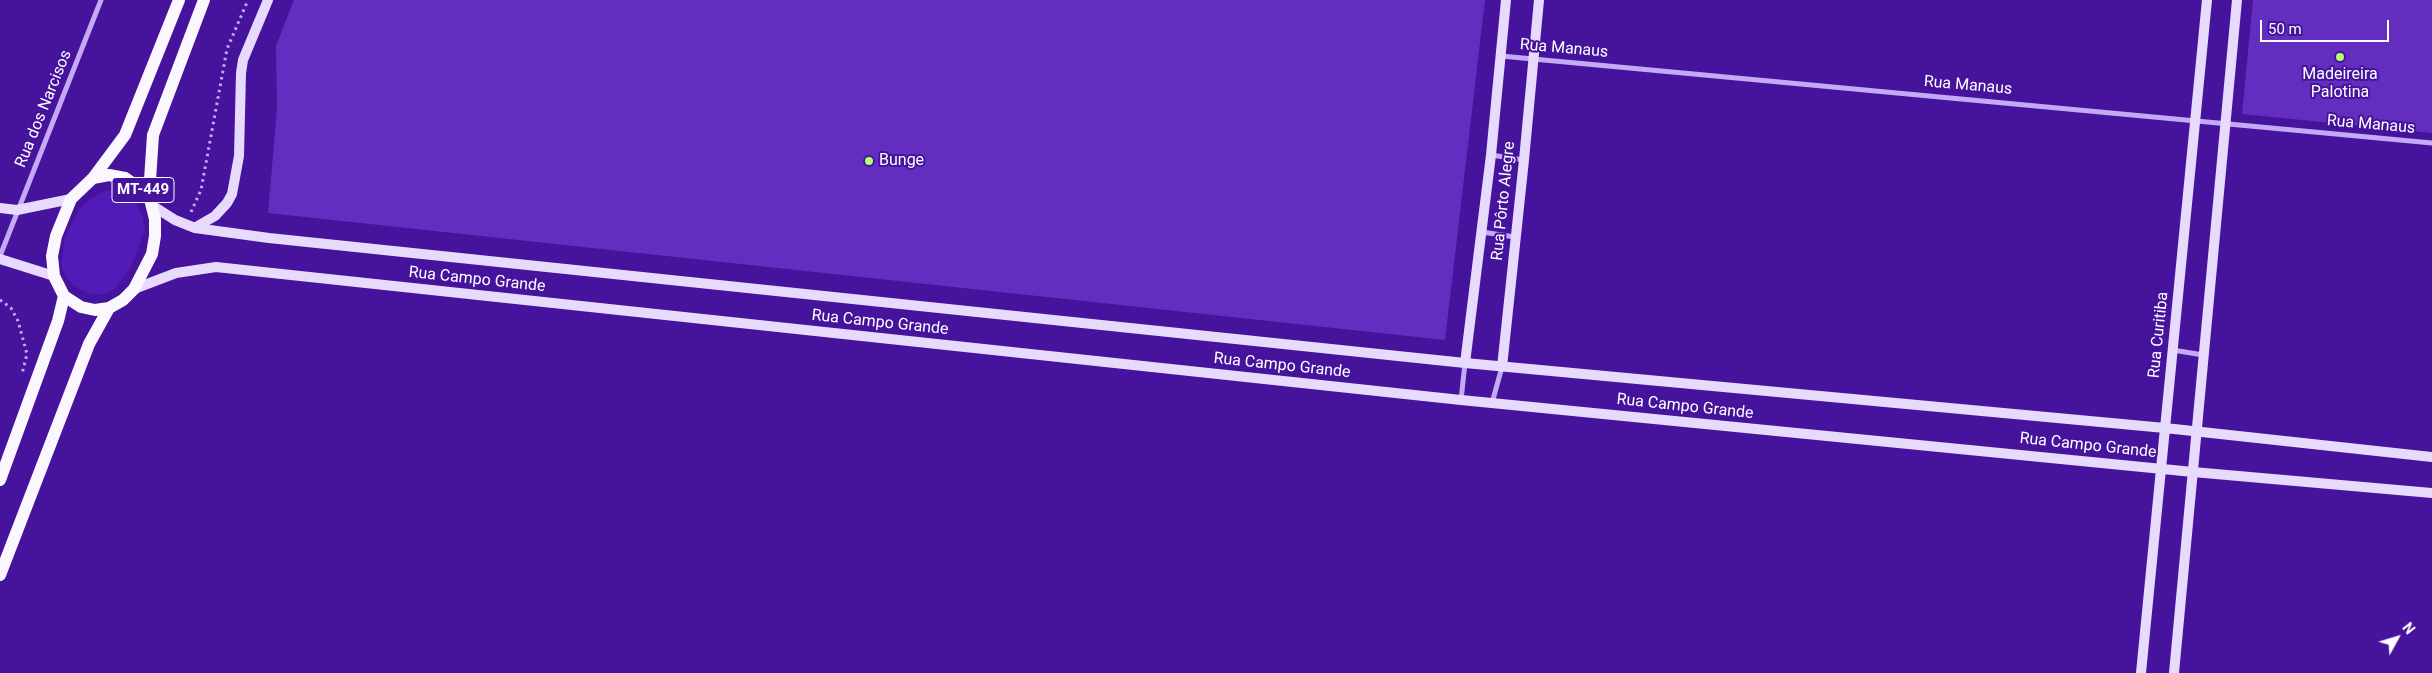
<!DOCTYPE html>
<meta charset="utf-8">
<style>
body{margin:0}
#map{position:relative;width:2432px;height:673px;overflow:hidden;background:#46139d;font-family:Roboto,sans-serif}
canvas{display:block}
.north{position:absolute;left:2372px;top:613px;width:50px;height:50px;-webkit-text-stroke:4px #46139d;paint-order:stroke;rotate:51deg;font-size:14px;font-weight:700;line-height:20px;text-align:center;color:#fff}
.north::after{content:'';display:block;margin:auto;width:18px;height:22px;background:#fff;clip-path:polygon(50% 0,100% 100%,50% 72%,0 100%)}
.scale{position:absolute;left:2260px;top:20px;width:129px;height:22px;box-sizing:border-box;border:2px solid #fff;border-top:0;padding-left:6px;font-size:15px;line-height:18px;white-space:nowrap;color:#fff;-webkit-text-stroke:4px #46139d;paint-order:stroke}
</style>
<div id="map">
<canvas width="2432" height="673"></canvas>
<div class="north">N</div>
<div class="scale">50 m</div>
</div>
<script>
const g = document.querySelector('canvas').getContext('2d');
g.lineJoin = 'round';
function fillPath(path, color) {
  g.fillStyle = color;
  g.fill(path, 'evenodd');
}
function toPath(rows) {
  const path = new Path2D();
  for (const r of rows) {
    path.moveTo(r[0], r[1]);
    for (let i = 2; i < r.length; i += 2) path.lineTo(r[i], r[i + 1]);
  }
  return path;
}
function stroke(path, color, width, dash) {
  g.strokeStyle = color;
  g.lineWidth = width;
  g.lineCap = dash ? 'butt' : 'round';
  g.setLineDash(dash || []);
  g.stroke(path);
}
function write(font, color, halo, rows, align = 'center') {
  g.font = font + ' Roboto,sans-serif';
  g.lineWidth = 4;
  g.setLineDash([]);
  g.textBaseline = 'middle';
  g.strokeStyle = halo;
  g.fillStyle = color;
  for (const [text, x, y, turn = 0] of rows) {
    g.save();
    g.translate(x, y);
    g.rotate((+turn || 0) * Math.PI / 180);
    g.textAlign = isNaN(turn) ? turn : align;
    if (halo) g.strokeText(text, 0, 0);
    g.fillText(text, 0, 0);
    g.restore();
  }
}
const green = toPath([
 [106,190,123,193,135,201,142,215,145,230,130,269,115,289,104,294,90,294,74,286,65,276,61,264,65,237,79,210,90,199]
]);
const building = toPath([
 [294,0,1485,0,1445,340,268,213,277,109,276,46],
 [2253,0,2432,0,2432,133,2242,114]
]);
const path = toPath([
 [191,212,201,190,227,49,248,0],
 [0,300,11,308,18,321,27,354,22,374]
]);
const street = toPath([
 [1501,56,2432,143],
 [1491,155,1524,160],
 [1482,232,1515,237],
 [0,256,101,0],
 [2173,350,2203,355],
 [1461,400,1465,363],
 [1492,403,1502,367]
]);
const secondary = toPath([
 [153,206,175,220,195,228,269,238,1465,363,2165,428,2432,457],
 [0,208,17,210,71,199],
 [196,227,215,216,227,203,232,194,239,156,241,73,243,60,268,0],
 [0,259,54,276],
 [134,289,176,273,216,267,1461,400,2193,472,2432,493],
 [1465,363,1491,155,1506,0],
 [1502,367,1524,160,1539,0],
 [2141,673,2207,0],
 [2174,673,2237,0]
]);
const primary = toPath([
 [109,175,125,178,149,195,155,219,155,236,152,254,134,289,123,300,109,308,95,310,81,307,64,296,54,276,52,256,56,236,71,199,93,178,109,175],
 [93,178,125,135,179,0],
 [149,195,153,135,204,0],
 [0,480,58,321,64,296],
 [0,575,89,344,109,308]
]);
const markers = [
 [2340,57,5,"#b3ff6d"],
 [869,161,5,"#b3ff6d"]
];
const shields = [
 [143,190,62]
];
const shieldNames = [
 ["MT-449",143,190]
];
const streetNames = [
 ["Rua Manaus",1564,49,5],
 ["Rua Manaus",1968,86,5],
 ["Rua dos Narcisos",44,109,-68],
 ["Rua Manaus",2371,125,5],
 ["Rua Pôrto Alegre",1504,201,-84],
 ["Rua Campo Grande",477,280,6],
 ["Rua Campo Grande",880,323,6],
 ["Rua Curitiba",2159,335,-84],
 ["Rua Campo Grande",1282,366,6],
 ["Rua Campo Grande",1685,407,6],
 ["Rua Campo Grande",2088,446,6]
];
const poiNames = [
 ["Madeireira",2340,75],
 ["Palotina",2340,93],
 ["Bunge",879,161,"left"]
];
fillPath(green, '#521bb8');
fillPath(building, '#632ec0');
stroke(path, '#c4aaf4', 3, [2.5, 4]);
stroke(street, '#c4aaf4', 5);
stroke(secondary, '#e7dafd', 10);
stroke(primary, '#faf7ff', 12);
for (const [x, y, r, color] of markers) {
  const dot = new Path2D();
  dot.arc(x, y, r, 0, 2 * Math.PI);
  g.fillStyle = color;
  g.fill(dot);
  stroke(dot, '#46139d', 2);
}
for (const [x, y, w] of shields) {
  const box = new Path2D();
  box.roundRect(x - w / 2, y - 12.5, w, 25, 4);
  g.fillStyle = '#46139d';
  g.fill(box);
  stroke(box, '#fff', 1);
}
write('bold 15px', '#fff', null, shieldNames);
write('16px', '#fff', '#46139d', streetNames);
write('16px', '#fff', '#46139d', poiNames);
</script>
